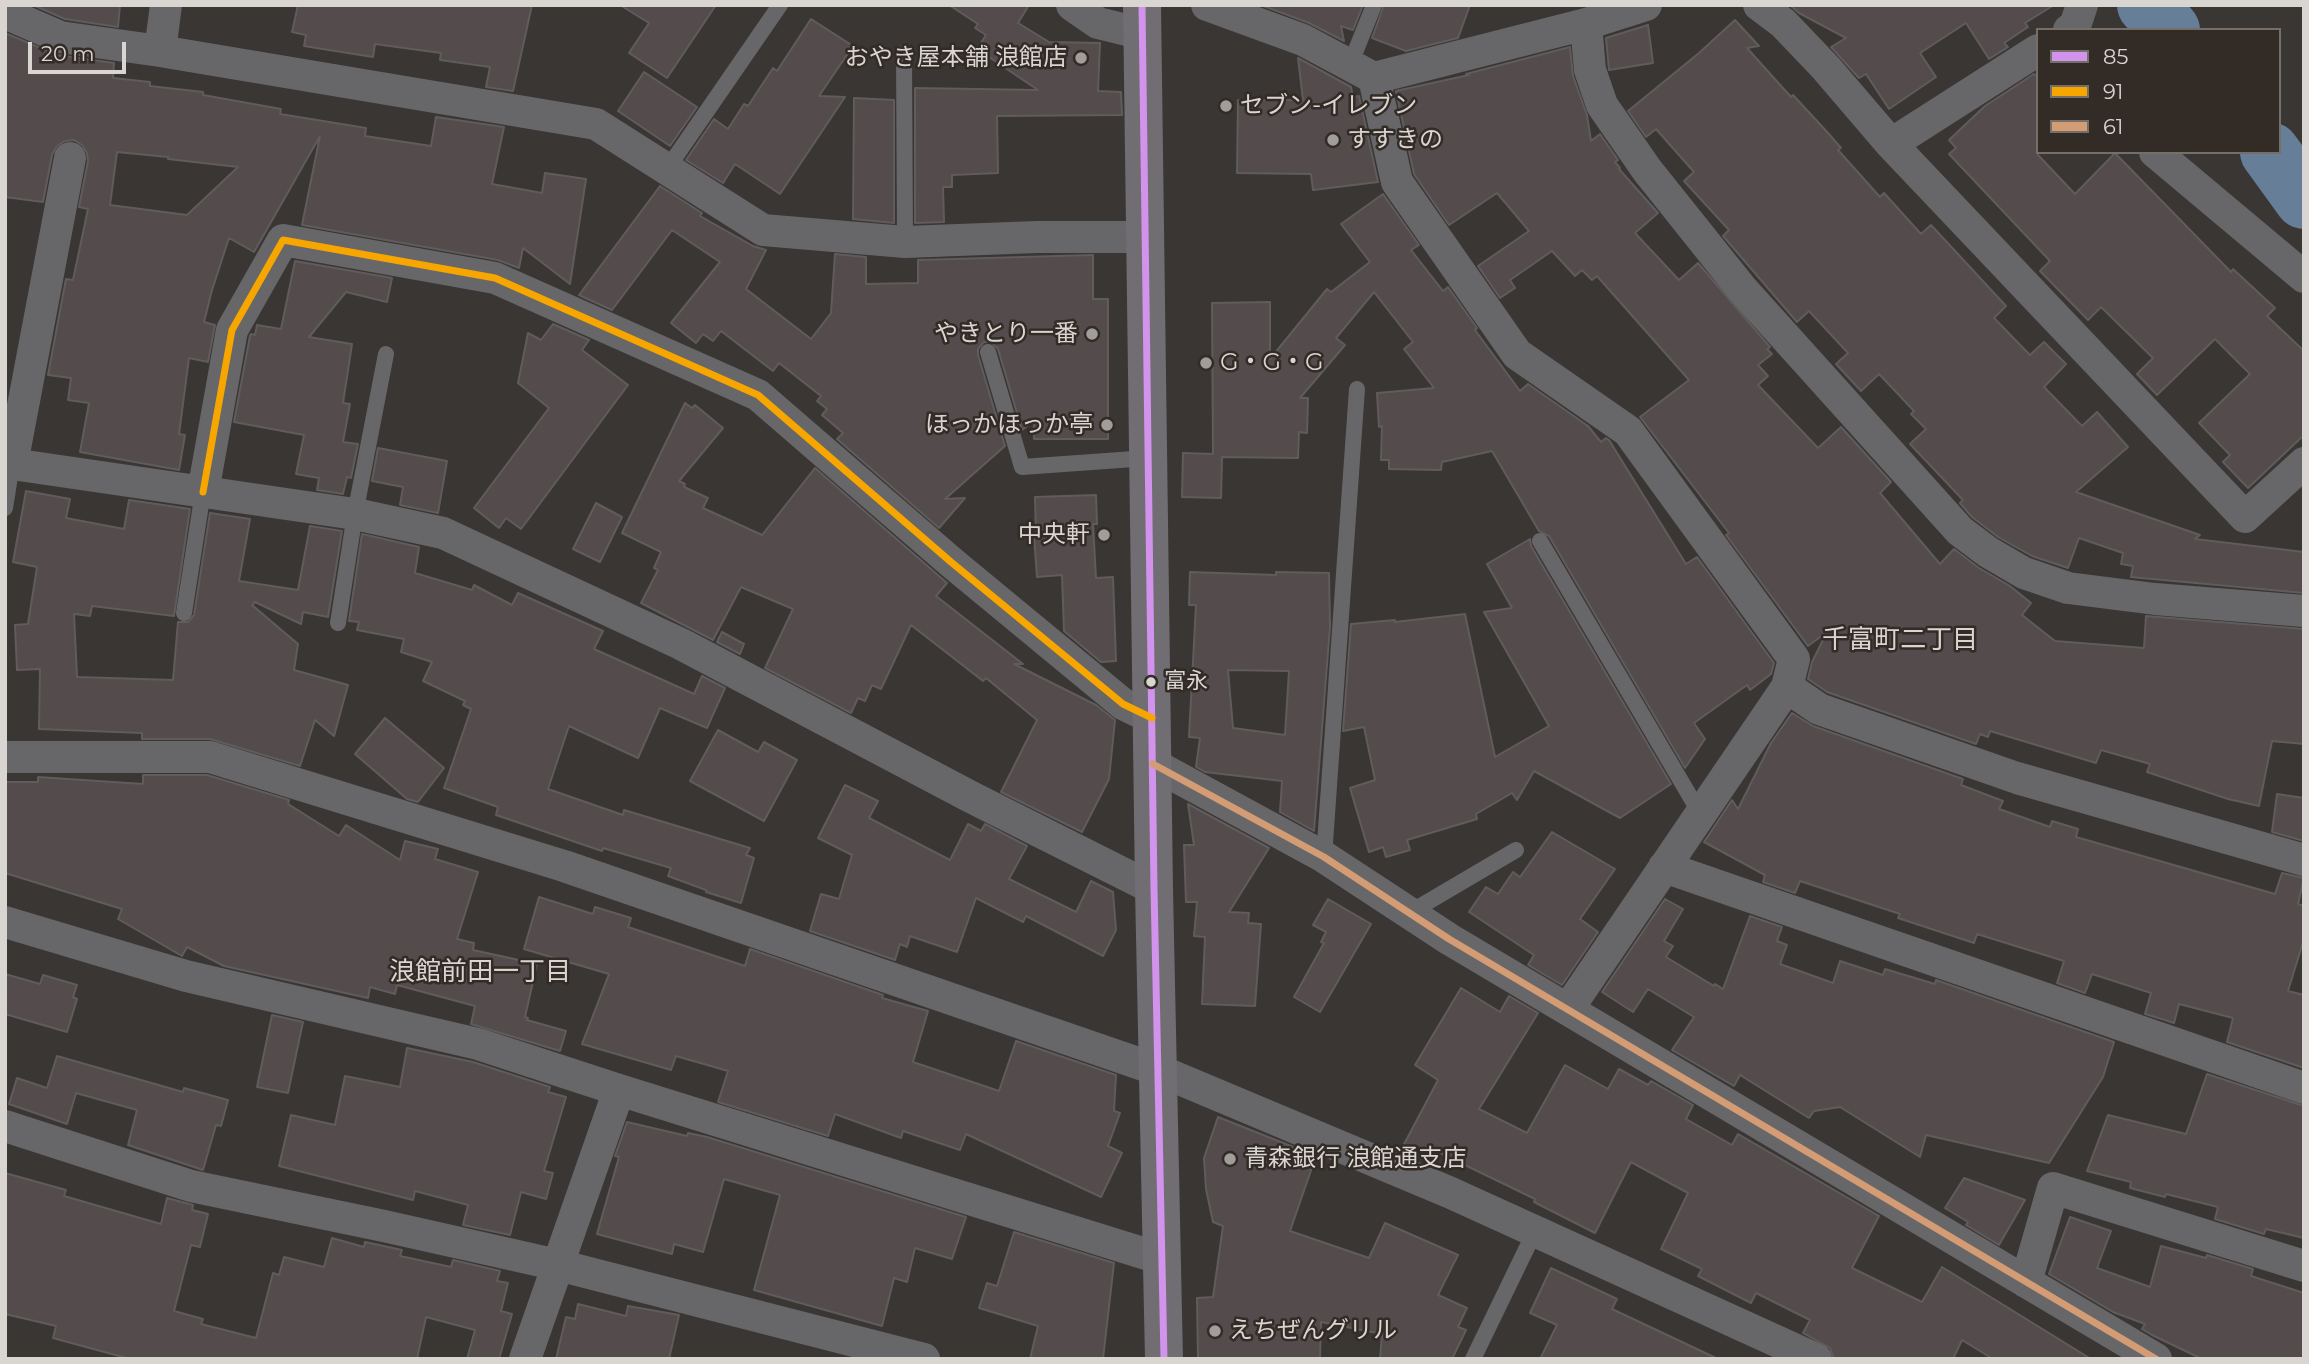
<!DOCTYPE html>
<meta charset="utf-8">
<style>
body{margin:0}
#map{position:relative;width:2309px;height:1364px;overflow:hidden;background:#393633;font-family:Montserrat,sans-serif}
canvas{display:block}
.frame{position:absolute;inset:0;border:7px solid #d9d5d1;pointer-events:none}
.legend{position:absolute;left:2036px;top:28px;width:245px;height:126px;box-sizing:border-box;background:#322b26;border:2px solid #756f6a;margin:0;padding:9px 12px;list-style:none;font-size:21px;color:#d9d5d1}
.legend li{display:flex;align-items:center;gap:14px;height:35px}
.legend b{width:35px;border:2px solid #756f6a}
.scale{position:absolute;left:28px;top:42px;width:98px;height:32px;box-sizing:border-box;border:4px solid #d9d5d1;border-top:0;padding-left:9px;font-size:21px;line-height:24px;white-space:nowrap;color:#d9d5d1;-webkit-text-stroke:5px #322b26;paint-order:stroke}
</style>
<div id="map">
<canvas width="2309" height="1364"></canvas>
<div class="frame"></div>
<ul class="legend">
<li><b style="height:9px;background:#d193ec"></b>85</li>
<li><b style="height:9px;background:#f7a600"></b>91</li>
<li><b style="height:9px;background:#d39c74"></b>61</li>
</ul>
<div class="scale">20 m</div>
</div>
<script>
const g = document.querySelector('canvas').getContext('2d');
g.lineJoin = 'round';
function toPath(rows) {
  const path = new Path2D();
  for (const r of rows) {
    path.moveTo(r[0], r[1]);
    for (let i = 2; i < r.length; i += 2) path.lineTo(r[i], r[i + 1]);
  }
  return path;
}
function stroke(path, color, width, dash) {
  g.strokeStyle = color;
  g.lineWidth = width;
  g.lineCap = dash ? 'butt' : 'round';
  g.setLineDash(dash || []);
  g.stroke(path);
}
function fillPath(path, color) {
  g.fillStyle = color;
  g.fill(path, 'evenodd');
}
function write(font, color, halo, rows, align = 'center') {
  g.font = font + ' Montserrat,"Noto Sans JP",sans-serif';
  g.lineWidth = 5;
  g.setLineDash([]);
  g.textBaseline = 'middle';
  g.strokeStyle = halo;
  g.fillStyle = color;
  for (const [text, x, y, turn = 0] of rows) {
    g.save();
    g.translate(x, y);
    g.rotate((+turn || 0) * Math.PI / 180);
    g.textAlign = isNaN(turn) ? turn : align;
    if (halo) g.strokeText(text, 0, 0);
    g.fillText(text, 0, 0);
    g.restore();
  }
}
const river = toPath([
 [2147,5,2170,30],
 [2270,152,2304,199]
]);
const building = toPath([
 [33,5,120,5,118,27,65,19,33,5],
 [298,5,532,5,513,91,486,87,490,67,440,60,441,53,375,44,373,57,304,46,306,35,292,32,298,5],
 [620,5,716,5,667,78,629,53,649,23,620,5],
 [949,5,1029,5,1018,23,1049,42,1100,43,1098,91,1121,92,1122,115,997,116,998,173,952,175,952,187,943,187,944,222,915,223,915,88,1038,90,977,49,986,35,975,28,978,24,949,5],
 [1261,5,1363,5,1353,30,1341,26,1344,41,1309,23,1261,5],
 [1384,5,1470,5,1458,38,1406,51,1372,38,1384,5],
 [1790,5,2054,5,2025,23,2028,27,2004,43,2008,47,1989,59,1966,23,1920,53,1936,77,1889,109,1866,74,1859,78,1831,47,1846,38,1799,13,1790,5],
 [811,19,853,46,819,96,845,97,780,194,735,164,723,183,686,160,714,119,728,129,744,104,748,106,773,68,777,71,811,19],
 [1735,20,1759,46,1747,48,1791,97,1793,95,1829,134,1841,148,1838,150,1880,197,1884,193,1921,234,1931,225,2006,306,1994,318,2030,355,2044,342,2066,364,2044,387,2082,426,2097,412,2128,447,2076,492,2200,535,2195,539,2304,552,2304,593,2131,577,2133,566,2121,564,2123,553,2079,538,2068,568,2032,556,1998,537,1972,517,1960,503,1963,500,1910,444,1926,429,1911,414,1914,411,1879,374,1861,391,1836,364,1848,353,1809,311,1797,322,1723,236,1729,230,1684,181,1694,172,1656,129,1646,137,1628,111,1699,53,1735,20],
 [1648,25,1653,63,1609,70,1606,38,1648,25],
 [5,33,57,55,114,63,113,78,150,82,150,86,203,92,203,95,281,109,280,114,366,128,365,136,431,146,436,117,504,127,492,184,542,193,545,173,586,179,570,284,523,248,519,268,498,260,302,225,320,136,254,252,229,238,212,290,204,322,215,325,208,362,189,358,179,434,185,435,179,470,80,452,89,403,68,400,71,378,48,375,66,279,73,280,88,209,79,207,88,161,87,153,82,145,74,140,65,141,57,146,52,155,43,202,5,197,5,33],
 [117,152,168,157,168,159,238,167,187,215,110,205,117,152],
 [1570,47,1573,76,1587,115,1591,141,1600,134,1618,160,1615,162,1620,168,1619,169,1658,213,1635,233,1679,280,1698,263,1770,347,1767,349,1772,354,1758,365,1768,376,1758,385,1818,448,1841,427,1891,482,1880,493,1940,564,1954,549,1979,568,2010,586,2031,603,2022,615,2055,641,2144,648,2146,616,2304,629,2304,744,2272,741,2259,806,2228,799,2147,772,2150,764,2101,750,2096,763,1990,731,1988,737,1980,734,1976,744,1827,692,1808,679,1812,662,1827,632,1808,646,1726,535,1729,533,1640,417,1689,380,1597,276,1592,280,1582,270,1575,276,1552,251,1510,280,1515,288,1500,298,1478,266,1529,231,1497,193,1449,225,1414,174,1396,91,1469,75,1466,74,1570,47],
 [1298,58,1351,87,1353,97,1359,96,1378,182,1313,190,1311,174,1237,173,1238,100,1303,100,1298,58],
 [644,72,697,107,670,146,618,111,644,72],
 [2034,74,2038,78,2038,155,2075,194,2115,153,2231,272,2233,269,2275,308,2267,316,2304,351,2304,435,2248,488,2223,462,2230,455,2199,423,2250,374,2215,339,2157,395,2137,374,2153,358,2101,307,2088,320,2040,271,2050,261,1949,154,1956,148,1949,140,1985,106,2034,74],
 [854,98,894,100,894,223,853,219,854,98],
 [660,186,702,213,700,216,753,246,766,250,746,289,811,339,831,313,835,254,866,257,866,284,918,283,918,260,1093,255,1093,299,1108,299,1108,439,1034,439,1034,420,1022,430,998,349,991,342,984,342,978,349,978,355,1005,446,945,499,965,498,939,528,837,439,843,433,822,415,827,409,817,401,821,396,779,363,773,371,721,331,713,341,703,334,696,343,671,323,720,262,672,230,612,310,579,295,660,186],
 [1383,194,1419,245,1411,250,1443,291,1448,287,1477,328,1475,330,1520,391,1528,384,1588,426,1601,442,1606,438,1609,440,1686,564,1697,557,1774,663,1771,674,1750,690,1747,685,1694,723,1705,739,1685,768,1549,536,1539,531,1492,451,1442,462,1441,470,1389,469,1389,460,1381,460,1382,426,1379,427,1377,393,1434,388,1404,349,1413,342,1374,292,1336,338,1345,345,1300,398,1308,398,1307,433,1299,432,1298,458,1222,457,1221,498,1182,497,1183,453,1213,454,1212,303,1270,302,1270,359,1327,289,1331,292,1370,262,1341,224,1383,194],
 [295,261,392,278,387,302,346,292,309,337,352,344,343,403,350,404,343,442,358,444,351,478,347,477,343,494,317,490,319,478,296,474,304,435,234,422,250,336,251,334,255,335,257,325,281,329,295,261],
 [553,324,589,340,582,350,628,385,521,529,506,518,499,528,474,508,549,408,518,383,528,333,541,340,553,324],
 [685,403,692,408,695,405,723,428,679,481,685,484,684,487,708,498,703,508,762,535,815,468,947,583,936,596,1023,664,1014,664,1096,705,1115,720,1109,779,1082,832,1001,792,1037,720,986,678,983,681,911,625,881,689,872,685,865,701,858,698,851,713,765,668,793,609,741,587,713,640,641,603,658,570,654,568,661,552,622,533,685,403],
 [378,448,447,461,438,513,400,505,403,487,372,481,378,448],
 [26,491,70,499,66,518,124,529,129,500,190,509,174,616,92,606,90,616,74,614,77,677,173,680,178,622,188,622,194,615,210,513,250,519,239,581,298,590,310,526,342,531,328,617,303,612,301,624,255,602,252,605,298,644,294,670,348,685,334,736,315,720,300,766,210,739,142,739,142,733,39,729,40,669,17,670,15,625,28,624,37,567,13,562,26,491],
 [1096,495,1097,524,1093,524,1096,578,1113,577,1116,661,1101,662,1064,631,1062,575,1037,577,1034,535,1036,534,1035,497,1096,495],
 [596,503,622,517,600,562,573,549,596,503],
 [362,534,419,547,415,573,472,590,474,585,512,605,518,593,603,631,594,649,694,694,702,676,725,688,707,728,660,708,638,758,569,726,548,789,623,815,624,810,750,848,746,855,754,858,741,903,706,892,706,890,668,876,671,868,603,848,602,851,496,815,498,807,444,788,471,709,463,705,465,701,423,681,432,662,401,652,404,639,357,630,359,622,349,621,362,534],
 [1530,539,1531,546,1671,784,1620,818,1534,771,1517,800,1512,793,1476,814,1477,819,1407,840,1410,850,1386,857,1383,847,1369,852,1350,788,1375,780,1364,727,1343,731,1351,624,1395,620,1395,622,1465,614,1495,757,1549,726,1484,612,1512,608,1487,564,1530,539],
 [1190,572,1276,575,1276,572,1329,573,1330,626,1314,831,1280,812,1282,781,1205,772,1196,767,1200,738,1189,737,1196,605,1189,605,1190,572],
 [1228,670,1289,671,1285,735,1233,728,1228,670],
 [722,632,744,644,740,654,717,642,722,632],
 [1792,713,1813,726,1963,779,1961,785,2003,801,1999,809,2050,827,2052,821,2078,829,2076,837,2275,894,2282,873,2304,878,2298,904,2304,906,2304,939,2288,991,2304,995,2304,1068,2227,1042,2233,1018,2179,1004,2174,1023,2165,1020,2145,1014,2151,993,2092,974,2085,993,2057,983,2064,961,1977,934,1974,943,1898,918,1900,914,1800,881,1795,893,1763,882,1765,875,1704,842,1732,800,1738,809,1771,743,1792,713],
 [385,718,444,768,418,802,407,799,355,754,385,718],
 [718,730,758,752,764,742,797,760,764,821,690,781,718,730],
 [143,775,207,775,289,800,288,804,339,836,346,825,400,860,405,841,438,849,435,859,478,872,457,939,474,943,473,950,537,964,525,1017,528,1018,527,1020,566,1031,560,1051,471,1024,475,1006,397,985,395,994,370,987,368,998,224,966,187,947,182,956,118,919,122,909,5,873,5,782,38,782,38,777,143,784,143,775],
 [845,785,878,801,869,818,950,860,968,824,981,831,985,824,1027,846,1009,879,1076,912,1091,881,1113,892,1116,930,1103,956,1026,916,1023,922,976,898,957,952,910,936,907,947,900,944,895,960,810,931,821,894,839,899,852,855,818,838,845,785],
 [2277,794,2304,798,2304,841,2272,832,2277,794],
 [1188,804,1269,848,1229,912,1249,913,1248,923,1261,924,1255,1006,1202,1004,1205,937,1194,936,1197,902,1186,902,1184,845,1194,845,1188,804],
 [1552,832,1615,869,1580,919,1598,932,1562,985,1528,965,1534,955,1469,912,1486,887,1498,894,1513,872,1520,877,1552,832],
 [539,897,593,914,595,907,631,918,628,927,745,966,750,949,883,995,882,998,928,1011,913,1062,999,1091,1016,1041,1116,1075,1114,1111,1120,1113,1108,1146,1122,1153,1101,1197,966,1134,960,1150,903,1131,901,1138,835,1114,828,1136,718,1102,728,1071,676,1056,671,1070,582,1044,609,974,524,949,539,897],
 [1328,899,1371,924,1320,1012,1294,997,1324,943,1321,942,1326,932,1313,925,1328,899],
 [1665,899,1683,909,1664,941,1673,946,1666,957,1714,986,1715,984,1723,989,1750,916,1782,927,1777,941,1787,945,1780,964,1833,983,1840,961,1883,975,1885,969,1935,984,1936,980,2114,1042,2103,1077,2049,1163,1926,1135,1920,1157,1840,1107,1814,1111,1809,1118,1740,1075,1734,1086,1672,1050,1694,1017,1648,989,1633,1012,1602,992,1665,899],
 [5,974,40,984,43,975,77,985,73,997,77,999,67,1032,5,1014,5,974],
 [1461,988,1500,1012,1509,996,1538,1013,1479,1109,1527,1133,1565,1065,1608,1089,1619,1069,1648,1085,1651,1081,1693,1105,1686,1119,1732,1145,1738,1134,1879,1216,1852,1268,1922,1302,1942,1267,2091,1359,1993,1359,1962,1340,1953,1359,1834,1359,1830,1348,1803,1333,1810,1320,1756,1293,1751,1303,1698,1276,1702,1269,1661,1249,1688,1193,1631,1162,1595,1233,1534,1202,1535,1199,1436,1151,1430,1162,1402,1148,1438,1080,1415,1065,1461,988],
 [272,1015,303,1022,288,1093,257,1087,272,1015],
 [407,1048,473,1062,550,1087,548,1092,566,1097,544,1171,553,1173,546,1199,521,1192,510,1235,463,1225,468,1205,415,1191,413,1200,279,1166,291,1115,335,1125,345,1076,400,1087,407,1048],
 [57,1056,183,1092,184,1088,228,1100,221,1126,216,1125,203,1170,128,1145,137,1110,76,1093,67,1124,9,1104,17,1078,47,1088,57,1056],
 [2207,1074,2304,1106,2304,1238,2266,1229,2264,1234,2215,1219,2218,1207,2166,1194,2165,1197,2130,1188,2131,1182,2087,1171,2108,1115,2186,1134,2207,1074],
 [1218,1117,1316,1156,1290,1231,1369,1258,1385,1223,1458,1255,1438,1295,1467,1308,1458,1327,1466,1330,1452,1359,1380,1359,1382,1334,1321,1322,1320,1359,1198,1359,1197,1298,1213,1297,1223,1226,1213,1222,1206,1189,1204,1158,1218,1117],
 [627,1122,687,1136,688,1133,707,1137,966,1217,952,1259,915,1248,907,1282,894,1278,882,1326,754,1290,780,1195,724,1179,703,1252,674,1244,672,1254,597,1234,619,1157,615,1156,627,1122],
 [5,1173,66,1190,64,1196,161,1224,167,1198,193,1205,192,1210,208,1214,200,1247,191,1245,174,1311,203,1319,201,1324,256,1338,273,1273,279,1275,284,1257,324,1267,332,1238,364,1247,365,1242,402,1250,400,1256,451,1267,453,1260,500,1271,497,1281,508,1283,501,1311,512,1314,499,1359,467,1359,475,1330,426,1317,417,1359,130,1359,53,1338,56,1326,5,1314,5,1173],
 [1964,1178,2025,1200,1999,1245,1966,1225,1968,1222,1945,1208,1964,1178],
 [2070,1217,2111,1231,2097,1268,2150,1287,2161,1246,2206,1258,2207,1255,2253,1269,2251,1276,2304,1293,2304,1359,2202,1359,2152,1335,2142,1329,2145,1324,2113,1312,2049,1274,2070,1217],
 [1014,1232,1114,1263,1103,1359,1030,1359,1038,1326,979,1308,987,1283,997,1286,1014,1232],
 [1551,1268,1617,1299,1612,1309,1718,1359,1540,1359,1557,1325,1530,1313,1551,1268],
 [578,1304,626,1316,628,1306,679,1315,669,1359,556,1359,566,1317,575,1319,578,1304]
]);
const service = toPath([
 [904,53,905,242],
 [1350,65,1374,5],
 [667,169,780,5],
 [988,352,1022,467,1148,458],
 [5,508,12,464],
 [1540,541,1701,815],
 [184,613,203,492],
 [338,623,355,514,386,354],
 [1324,857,1357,389],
 [1409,913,1516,850],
 [1473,1359,1535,1231]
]);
const minor = toPath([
 [1072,5,1098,23,1143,34],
 [1207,5,1303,40,1374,78,1586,24,1646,5],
 [1759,5,1783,23,1826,68,1891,144,2245,517,2304,463],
 [5,13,60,37,160,51,596,124,763,230,905,242,1037,237,1145,237],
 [1586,24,1590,70,1602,105,1647,170,1742,289,1960,531,1988,552,2024,573,2068,588,2155,599,2304,611],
 [2069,30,2075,26,2082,5],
 [160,51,166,5],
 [1374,78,1397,182,1517,354,1628,431,1794,659,1787,687,1568,1009],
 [1891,144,2038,50],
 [2155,152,2304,277],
 [5,463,355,514,443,533,681,644,971,797,1154,889],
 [12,464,70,158],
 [203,492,232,330,283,240,495,278,758,395,951,562,1123,704,1152,718],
 [1787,687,1819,709,2017,778,2304,860],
 [5,757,210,757,564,866,1158,1070,1451,1193,1816,1359],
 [1153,764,1324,857,1449,939,2156,1359],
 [1664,867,2304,1088],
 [5,922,186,976,478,1044,619,1090,1162,1259],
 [5,1126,191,1186,384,1226,558,1265,924,1359],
 [2026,1282,2053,1188,2304,1266],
 [525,1359,619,1090]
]);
const primary = toPath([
 [1142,5,1154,889,1164,1359]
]);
const bus1 = toPath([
 [1142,5,1154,889,1164,1359]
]);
const bus2 = toPath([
 [203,492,232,330,283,240,495,278,758,395,951,562,1123,704,1152,718]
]);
const bus3 = toPath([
 [1153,764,1324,857,1449,939,2156,1359]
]);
const markers = [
 [1081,58,7,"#a19d9a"],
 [1226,106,7,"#a19d9a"],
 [1333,140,7,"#a19d9a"],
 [1092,334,7,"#a19d9a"],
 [1206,363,7,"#a19d9a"],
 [1107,425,7,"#a19d9a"],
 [1104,535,7,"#a19d9a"],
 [1151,682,6,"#d9d5d1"],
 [1230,1159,7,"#a19d9a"],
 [1215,1331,7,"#a19d9a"]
];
const busNames = [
 ["富永",1164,682]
];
const poiNames = [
 ["おやき屋本舗 浪館店",1067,58,"right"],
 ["セブン-イレブン",1240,106],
 ["すすきの",1347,140],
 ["やきとり一番",1078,334,"right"],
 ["G・G・G",1220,363],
 ["ほっかほっか亭",1093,425,"right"],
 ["中央軒",1090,535,"right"],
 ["青森銀行 浪館通支店",1244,1159],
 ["えちぜんグリル",1229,1331]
];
const neighbourhoodNames = [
 ["千富町二丁目",1900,640],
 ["浪館前田一丁目",480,972]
];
stroke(river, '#677e99', 60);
fillPath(building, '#534b4c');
stroke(building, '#605c5c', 2);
stroke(service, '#676669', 16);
stroke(minor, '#676669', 32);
stroke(primary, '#706d73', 38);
stroke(bus1, '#d193ec', 7);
stroke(bus2, '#f7a600', 7);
stroke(bus3, '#d39c74', 7);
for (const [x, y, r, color] of markers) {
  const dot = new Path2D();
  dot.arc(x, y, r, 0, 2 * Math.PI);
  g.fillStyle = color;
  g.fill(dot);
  stroke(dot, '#322b26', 2.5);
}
write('22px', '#d9d5d1', '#322b26', busNames, 'left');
write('24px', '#d9d5d1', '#322b26', poiNames, 'left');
write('26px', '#d9d5d1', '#322b26', neighbourhoodNames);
</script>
